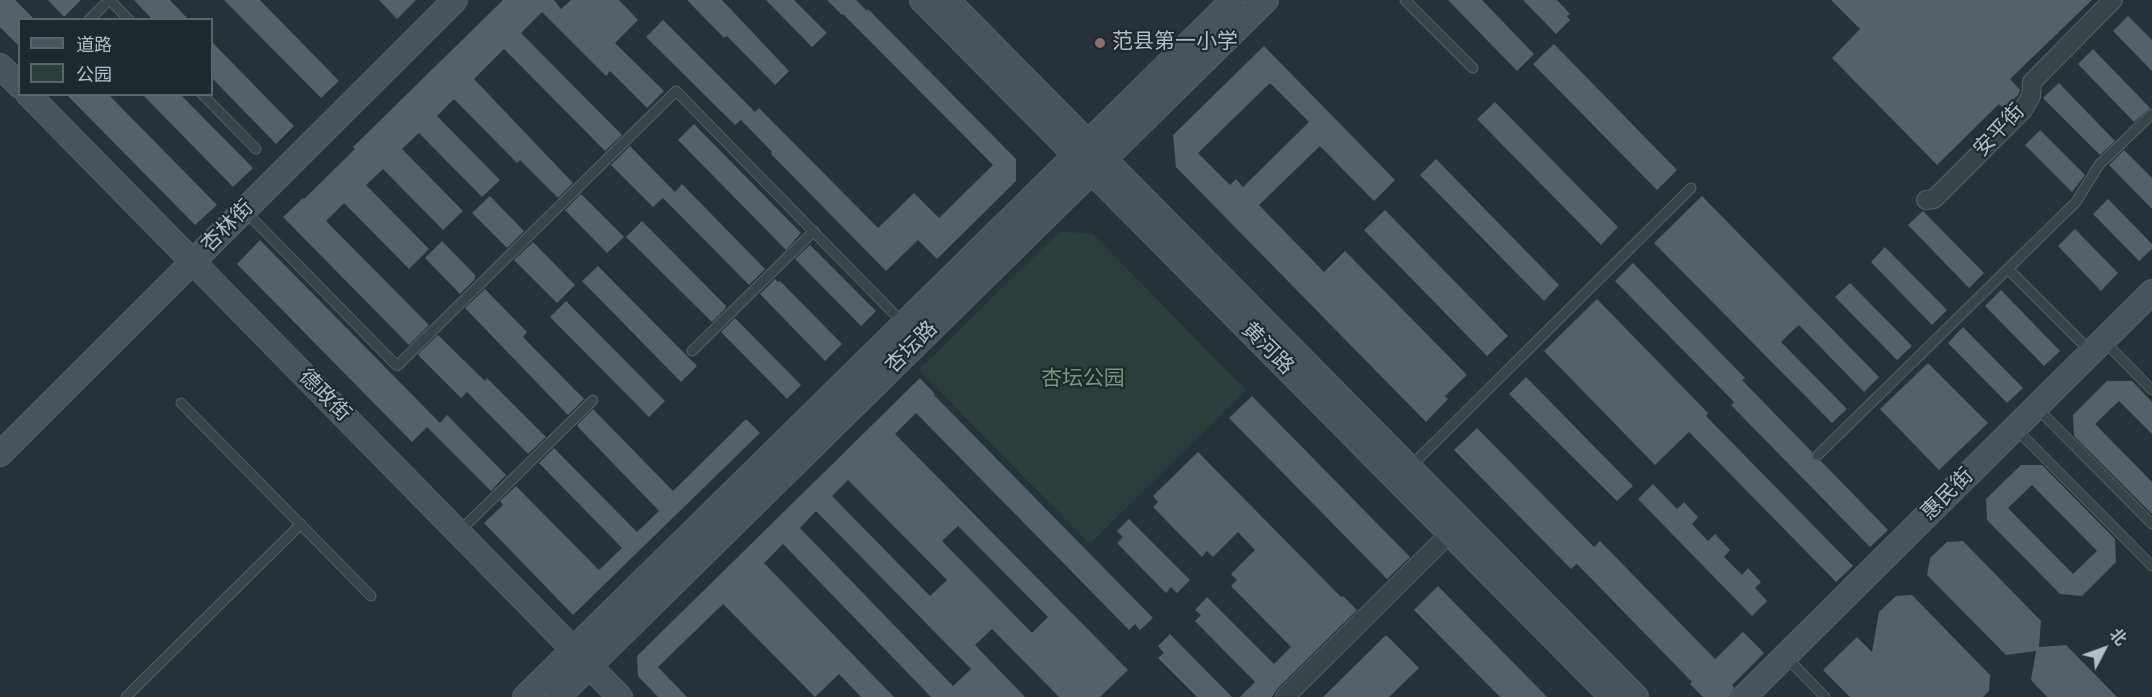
<!DOCTYPE html>
<meta charset="utf-8">
<style>
body{margin:0}
#map{position:relative;width:2152px;height:697px;overflow:hidden;background:#26323a;font-family:Roboto,"Noto Sans SC",sans-serif}
canvas{display:block}
.legend{position:absolute;left:18px;top:18px;width:195px;height:78px;box-sizing:border-box;background:#1e282f;border:2px solid #5a646b;margin:0;padding:8px 10px;list-style:none;font-size:18px;color:#b5bec6}
.legend li{display:flex;align-items:center;gap:12px;height:30px}
.legend b{width:30px;border:2px solid #5a646b}
.north{position:absolute;left:2074px;top:619px;width:60px;height:60px;-webkit-text-stroke:4px #1e282f;paint-order:stroke;rotate:49deg;font-size:16px;font-weight:700;line-height:24px;text-align:center;color:#b5bec6}
.north::after{content:'';display:block;margin:auto;width:21px;height:27px;background:#b5bec6;clip-path:polygon(50% 0,100% 100%,50% 72%,0 100%)}
</style>
<div id="map">
<canvas width="2152" height="697"></canvas>
<ul class="legend">
<li><b style="height:8px;background:#48535d"></b>道路</li>
<li><b style="height:16px;background:#2a3f3b"></b>公园</li>
</ul>
<div class="north">北</div>
</div>
<script>
const g = document.querySelector('canvas').getContext('2d');
g.lineJoin = 'round';
function fillPath(path, color) {
  g.fillStyle = color;
  g.fill(path, 'evenodd');
}
function toPath(rows) {
  const path = new Path2D();
  for (const r of rows) {
    path.moveTo(r[0], r[1]);
    for (let i = 2; i < r.length; i += 2) path.lineTo(r[i], r[i + 1]);
  }
  return path;
}
function stroke(path, color, width, dash) {
  g.strokeStyle = color;
  g.lineWidth = width;
  g.lineCap = dash ? 'butt' : 'round';
  g.setLineDash(dash || []);
  g.stroke(path);
}
function write(font, color, halo, rows, align = 'center') {
  g.font = font + ' Roboto,"Noto Sans SC",sans-serif';
  g.lineWidth = 4.5;
  g.setLineDash([]);
  g.textBaseline = 'middle';
  g.strokeStyle = halo;
  g.fillStyle = color;
  for (const [text, x, y, turn = 0] of rows) {
    g.save();
    g.translate(x, y);
    g.rotate((+turn || 0) * Math.PI / 180);
    g.textAlign = isNaN(turn) ? turn : align;
    if (halo) g.strokeText(text, 0, 0);
    g.fillText(text, 0, 0);
    g.restore();
  }
}
const green = toPath([
 [1059,232,1092,233,1246,390,1090,544,919,370]
]);
const building = toPath([
 [0,0,15,0,35,20,20,20,20,47,0,27],
 [48,0,81,0,64,17],
 [134,0,170,0,189,20,153,20],
 [224,0,260,0,339,81,321,98],
 [379,0,416,0,397,19],
 [503,0,554,0,561,9,571,0,619,0,638,20,615,43,664,91,647,108,610,71,606,76,542,12,521,33,622,135,605,151,504,49,474,79,573,183,558,198,520,160,517,163,454,99,437,116,500,180,482,197,419,133,402,149,463,211,443,230,383,169,366,185,429,249,409,269,344,203,326,221,429,325,409,345,283,217,303,198,304,199,355,149,353,147],
 [687,0,722,0,789,71,775,85,727,36,724,38],
 [766,0,794,0,827,33,812,47],
 [827,0,856,0,867,11,868,9,1016,159,1016,181,937,259,918,240,886,271,771,154,772,152,741,120,735,125,646,37,663,20,755,112,759,108,878,228,914,193,939,218,993,165,843,14,842,15],
 [1448,0,1482,0,1534,54,1517,71],
 [1523,0,1557,0,1570,14,1567,16,1570,20,1556,34],
 [1831,0,2092,0,2010,79,2020,90,2018,95,2004,109,1999,104,1937,165,1832,58,1860,29],
 [2128,16,2152,40,2152,71,2113,31],
 [212,42,294,126,276,144,212,78],
 [1554,44,1677,170,1657,190,1533,64],
 [1264,46,1395,180,1374,201,1320,146,1259,205,1324,272,1345,251,1467,375,1445,396,1448,399,1426,422,1176,167,1173,135],
 [1270,83,1309,122,1243,187,1236,179,1230,185,1198,153],
 [2093,49,2150,108,2134,122,2078,64],
 [2059,83,2115,141,2100,155,2043,98],
 [66,94,108,94,217,205,195,225],
 [142,94,180,94,253,168,233,187],
 [1495,102,1618,227,1601,245,1477,119],
 [694,124,801,233,786,250,678,140],
 [2040,130,2085,175,2072,192,2025,145],
 [630,146,675,192,682,184,765,269,749,285,663,198,653,207,611,165],
 [2124,150,2152,178,2152,209,2109,165],
 [1436,159,1559,285,1544,301,1420,175],
 [581,194,624,237,607,253,565,210],
 [490,196,524,231,507,248,472,213],
 [1702,196,1879,377,1864,392,1799,325,1790,333,1781,342,1847,409,1832,423,1654,243],
 [2108,199,2152,244,2152,249,2139,261,2093,214],
 [1385,210,1508,336,1487,356,1364,230],
 [1923,211,1984,273,1969,288,1908,225],
 [642,221,726,306,725,309,712,322,626,237],
 [2075,229,2118,273,2101,291,2058,246],
 [260,240,440,423,447,415,506,475,491,491,427,427,412,442,237,264],
 [442,241,476,276,474,278,475,279,460,294,425,258],
 [533,242,575,285,557,303,514,260],
 [810,245,876,311,861,326,795,259],
 [1885,247,1947,310,1932,325,1871,262],
 [1633,263,1745,378,1742,380,1812,452,1813,459,1821,461,1888,530,1870,547,1731,405,1734,402,1615,281],
 [598,266,697,366,681,382,582,281],
 [775,279,778,282,780,281,842,344,825,361,760,294],
 [1850,283,1912,346,1897,360,1835,297],
 [485,289,527,332,523,337,584,399,568,415,465,308],
 [2001,290,2060,351,2044,366,1985,306],
 [1597,299,1708,413,1706,416,1853,566,1836,582,1689,432,1655,465,1544,351],
 [566,301,665,401,649,417,550,317],
 [735,318,801,385,787,399,721,332],
 [1963,327,2023,388,2007,403,1948,343],
 [438,335,485,381,487,378,546,437,528,454,467,392,461,398,420,357,418,354],
 [1928,363,1988,423,1939,470,1880,409],
 [1526,377,1633,486,1617,501,1509,394],
 [920,378,935,394,934,395,1153,618,1140,630,1135,624,1129,630,916,413,895,434,1128,670,1100,697,1059,697,992,629,975,645,1025,697,931,697,783,544,764,563,894,697,861,697,839,674,815,697,723,604,658,667,687,697,658,697,638,676,637,656],
 [848,480,947,580,930,596,832,496],
 [816,511,971,669,953,686,800,528],
 [958,526,1048,617,1032,633,942,541],
 [2107,381,2132,381,2152,402,2152,434,2119,401,2095,424,2152,482,2152,514,2074,436,2073,415],
 [1252,396,1410,557,1387,579,1229,418],
 [593,409,673,491,746,419,760,433,573,615,484,523,503,505,500,501,516,486,599,570,622,548,539,463,554,448,637,532,659,511,579,428,577,425],
 [1477,428,1594,547,1600,541,1715,659,1743,632,1764,653,1732,685,1734,687,1730,697,1703,697,1690,684,1692,682,1577,564,1571,569,1454,450],
 [1198,452,1341,597,1343,596,1357,610,1277,689,1272,697,1240,697,1255,682,1195,621,1201,615,1195,610,1207,597,1274,664,1291,647,1231,586,1237,580,1231,574,1255,550,1238,532,1213,557,1207,551,1202,557,1153,507,1158,502,1153,496],
 [2021,465,2042,465,2115,539,2116,562,2082,596,2060,594,1987,520,1986,499],
 [2032,485,2097,551,2073,574,2008,508],
 [1653,484,1677,509,1684,502,1698,517,1692,524,1708,541,1715,534,1730,550,1724,557,1742,575,1748,568,1761,582,1755,588,1767,601,1752,616,1638,499],
 [1129,519,1190,580,1177,593,1171,587,1166,593,1117,543,1123,537,1117,531],
 [1963,541,2041,621,2039,647,2066,645,2117,697,2047,697,2031,680,2036,651,2006,655,1927,575,1930,558,1947,542],
 [1438,586,1547,697,1500,697,1414,610],
 [1912,595,1990,675,1989,691,1983,697,1850,697,1823,670,1857,637,1872,652,1879,612,1896,596],
 [1170,634,1232,697,1197,697,1158,658,1164,653,1158,646],
 [1386,635,1419,668,1389,697,1323,697]
]);
const lane = toPath([
 [110,0,129,20],
 [1405,0,1473,68],
 [89,20,109,0],
 [202,94,256,149],
 [245,211,397,366,676,91,904,324],
 [2008,269,2091,352],
 [2105,342,2152,390],
 [692,351,814,231],
 [181,403,371,596],
 [2038,409,2152,524],
 [2015,428,2152,566],
 [1818,455,2076,202,2099,165,2152,114],
 [1410,467,1691,188],
 [460,531,593,400],
 [1785,656,1825,697],
 [126,697,301,524]
]);
const street = toPath([
 [1926,200,1934,199,2023,110,2031,96,2032,82,2113,0],
 [1285,697,1450,533]
]);
const secondary = toPath([
 [922,0,1612,697],
 [947,0,1636,697],
 [0,66,20,86],
 [28,94,620,697],
 [0,454,455,0],
 [525,697,1233,0],
 [558,697,1266,0],
 [1744,697,2152,292]
]);
const markers = [
 [1100,43,6,"#8d6e63"]
];
const poiNames = [
 ["范县第一小学",1112,43]
];
const streetNames = [
 ["安平街",2000,131,-47],
 ["杏林街",228,227,-45],
 ["杏坛路",912,348,-45],
 ["黄河路",1267,349,45],
 ["德政街",324,396,45],
 ["惠民街",1948,495,-45]
];
const parkNames = [
 ["杏坛公园",1083,380]
];
fillPath(green, '#2a3f3b');
fillPath(building, '#54616a');
stroke(lane, '#576168', 11);
stroke(street, '#576168', 20);
stroke(secondary, '#576168', 26);
stroke(lane, '#39434a', 9);
stroke(street, '#39434a', 18);
stroke(secondary, '#48535d', 24);
for (const [x, y, r, color] of markers) {
  const dot = new Path2D();
  dot.arc(x, y, r, 0, 2 * Math.PI);
  g.fillStyle = color;
  g.fill(dot);
  stroke(dot, '#1e282f', 2);
}
write('21px', '#b5bec6', '#1e282f', poiNames, 'left');
write('21px', '#b5bec6', '#1e282f', streetNames);
write('21px', '#759977', '#1e282f', parkNames);
</script>
